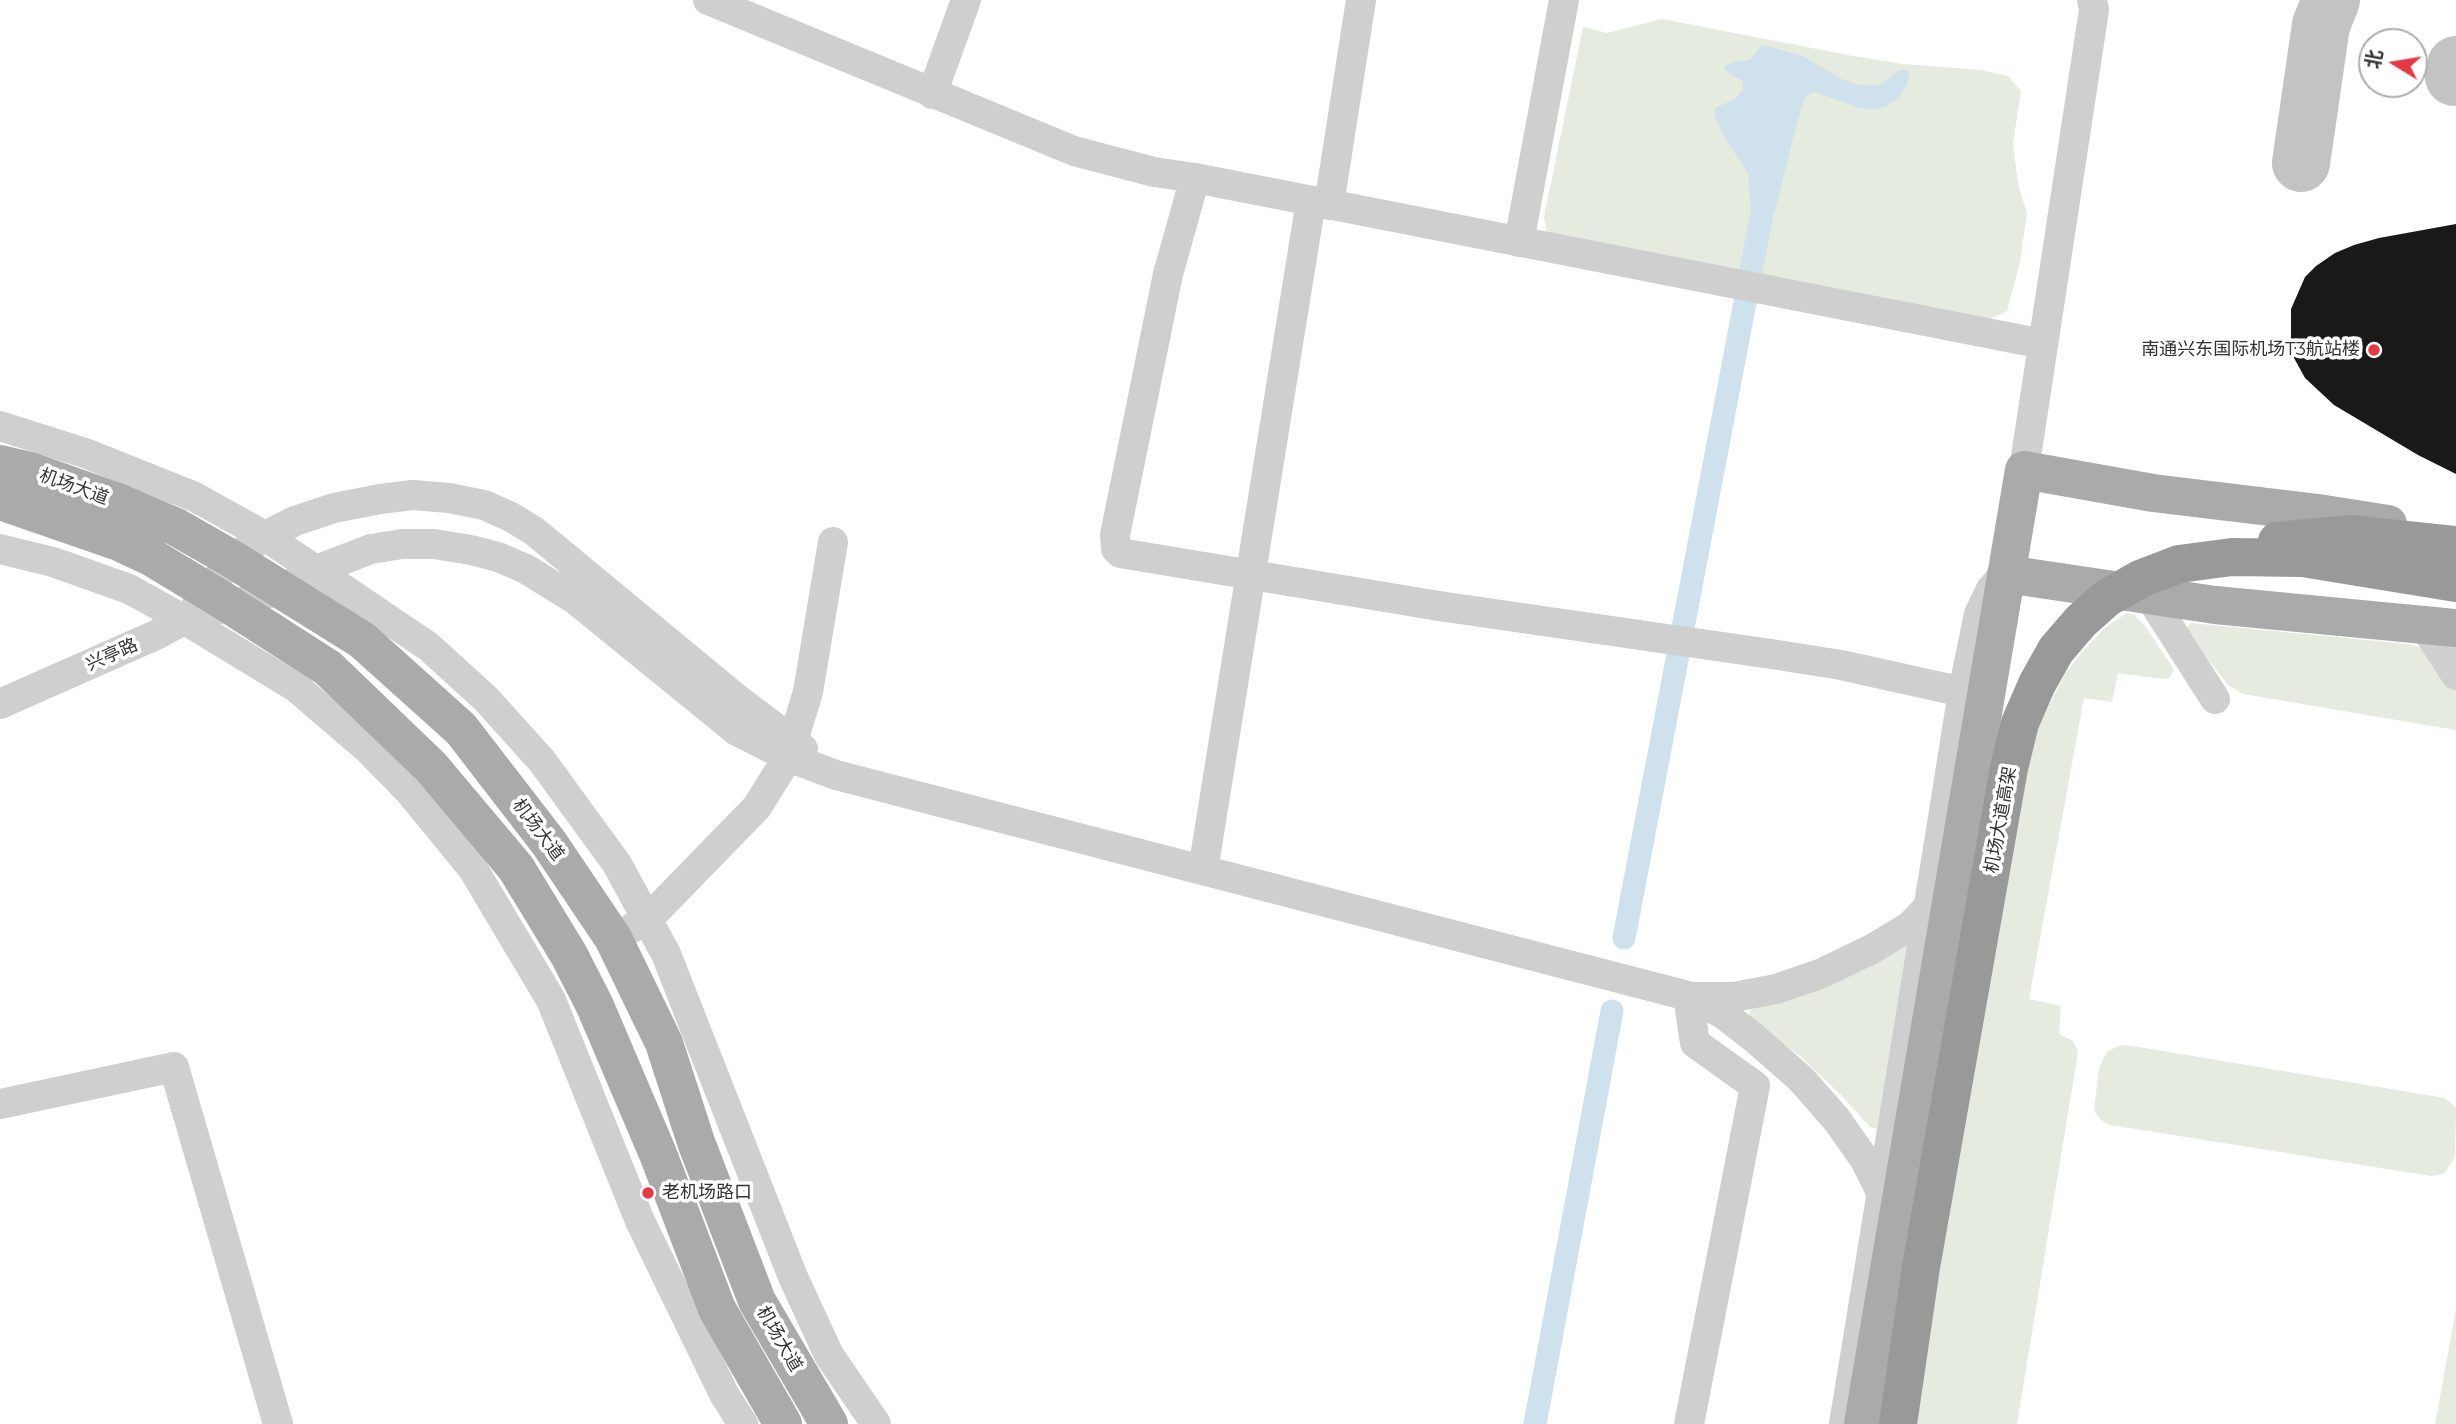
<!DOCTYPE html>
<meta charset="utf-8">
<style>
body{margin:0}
#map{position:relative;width:2456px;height:1424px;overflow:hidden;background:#fff;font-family:Montserrat,"Noto Sans SC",sans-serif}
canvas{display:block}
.north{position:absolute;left:2358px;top:28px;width:70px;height:70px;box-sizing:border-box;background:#fff;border:2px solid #adadad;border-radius:50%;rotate:281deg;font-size:19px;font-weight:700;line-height:28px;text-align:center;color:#323232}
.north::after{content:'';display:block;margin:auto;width:24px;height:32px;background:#e33a45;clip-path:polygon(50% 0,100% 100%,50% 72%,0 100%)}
</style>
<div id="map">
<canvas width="2456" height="1424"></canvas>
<div class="north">北</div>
</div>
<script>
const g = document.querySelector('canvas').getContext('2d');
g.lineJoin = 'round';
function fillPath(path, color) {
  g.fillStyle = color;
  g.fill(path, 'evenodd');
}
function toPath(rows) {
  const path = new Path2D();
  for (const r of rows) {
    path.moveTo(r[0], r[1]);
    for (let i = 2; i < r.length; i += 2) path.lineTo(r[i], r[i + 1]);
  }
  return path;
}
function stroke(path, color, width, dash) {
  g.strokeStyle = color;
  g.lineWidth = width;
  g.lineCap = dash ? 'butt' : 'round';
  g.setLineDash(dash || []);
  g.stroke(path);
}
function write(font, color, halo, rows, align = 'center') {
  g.font = font + ' Montserrat,"Noto Sans SC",sans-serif';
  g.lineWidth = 7;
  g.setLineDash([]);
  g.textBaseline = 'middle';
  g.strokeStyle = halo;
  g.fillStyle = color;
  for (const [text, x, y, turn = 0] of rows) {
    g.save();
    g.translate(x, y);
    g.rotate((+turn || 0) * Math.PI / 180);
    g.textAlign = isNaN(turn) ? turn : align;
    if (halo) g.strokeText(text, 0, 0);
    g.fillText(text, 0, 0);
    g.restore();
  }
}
const green = toPath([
 [1662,19,1853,56,1903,64,1981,70,2008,76,2021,91,2013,143,2018,184,2027,213,2020,262,2007,311,1988,320,1548,239,1544,217,1583,27,1607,33],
 [2127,613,2134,615,2146,627,2174,670,2169,678,2163,679,2118,673,2112,702,2084,698,2029,999,2061,1006,2059,1034,2073,1041,2078,1052,2017,1424,1907,1424,2015,819,2038,727,2066,672,2088,645,2108,625],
 [2191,623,2408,644,2428,649,2456,682,2456,730,2243,694,2228,685,2189,635,2186,628],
 [1901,944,1910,944,1877,1129,1870,1127,1840,1094,1801,1057,1749,1018,1750,1010],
 [2127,1045,2445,1098,2456,1108,2455,1157,2444,1174,2431,1176,2110,1125,2101,1120,2094,1111,2099,1068,2107,1052,2118,1046],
 [2456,1309,2456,1424,2435,1424]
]);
const water = toPath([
 [1762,45,1801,55,1841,79,1860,85,1880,85,1900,70,1908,70,1910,76,1904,90,1899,97,1885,107,1876,109,1860,108,1818,93,1811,93,1805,98,1798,118,1775,211,1771,221,1760,222,1751,211,1748,173,1725,138,1715,116,1715,108,1735,99,1743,90,1742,81,1726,71,1725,66,1734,62,1750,60]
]);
const canal = toPath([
 [1624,938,1762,213],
 [1535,1424,1612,1011]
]);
const taxiway = toPath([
 [2454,77,2456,65],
 [2301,163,2321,25,2331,0]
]);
const building = toPath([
 [2456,224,2456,474,2418,455,2334,405,2305,378,2294,358,2291,342,2291,309,2305,277,2316,266,2335,253,2354,245,2379,238]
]);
const minor = toPath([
 [708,0,1074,151,1154,172,1195,178,2043,344],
 [932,94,966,0],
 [1195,178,1168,274,1115,535,1116,549,1120,553,1439,606,1778,655,1841,665,1963,692],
 [1329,205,1361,0],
 [1519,242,1564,0],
 [0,426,85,453,195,497,265,536,429,647,486,699,542,761,617,864,666,954,793,1277,829,1355,876,1424],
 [2024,470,2094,10,2092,0],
 [0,549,53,562,129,589,185,620,297,688,368,749,410,792,473,869,551,1000,640,1221,724,1394,743,1424],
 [2148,594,2215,699],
 [195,608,232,559,265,536,295,521,334,508,380,499,413,495,449,498,484,505,511,517,534,531,736,698,803,749],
 [185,620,282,589,316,570,371,549,402,544,434,544,471,550,498,557,526,569,576,600,737,731,788,757,836,775,1688,996,1723,1014,1753,1037,1801,1079,1837,1120,1865,1160,1879,1188,1886,1216,1887,1235],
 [2423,624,2456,675],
 [0,704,156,635,196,613],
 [1203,870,1311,201],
 [1937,872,1937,855,1963,692,1979,614,1991,589,2003,576],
 [632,928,648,919,757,807,788,757,808,692,833,542],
 [1688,996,1695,1043,1755,1086,1689,1424],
 [1695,997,1734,997,1776,989,1820,974,1872,949,1910,926,1932,903],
 [0,1104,174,1067,278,1424],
 [1844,1424,1937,855]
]);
const major = toPath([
 [0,464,30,471,120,503,176,527,232,559,362,640,461,729,549,843,613,938,664,1043,696,1142,757,1301,829,1424],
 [0,501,119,542,151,557,219,598,328,668,431,767,516,868,569,955,595,1006,658,1154,717,1309,783,1424],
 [2006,574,2215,605,2456,628],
 [1863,1424,2024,470,2153,493,2318,513,2388,524]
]);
const highway = toPath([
 [2277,541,2350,534,2456,545],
 [1898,1424,1921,1267,2009,768,2020,723,2037,684,2056,650,2081,621,2107,598,2140,579,2179,564,2232,557,2303,558,2456,583]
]);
const markers = [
 [2374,350,7,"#e33a45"],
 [648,1193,7,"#e33a45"]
];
const poiNames = [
 ["南通兴东国际机场T3航站楼",2360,350],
 ["老机场路口",662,1193,"left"]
];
const streetNames = [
 ["机场大道",74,487,20],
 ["兴亭路",112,655,-24],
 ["机场大道高架",2001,820,-80],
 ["机场大道",538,830,53],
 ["机场大道",779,1339,60]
];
fillPath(green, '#e5ebde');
fillPath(water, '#cee1ed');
stroke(canal, '#cee1ed', 23);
stroke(taxiway, '#c3c3c3', 58);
fillPath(building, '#191919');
stroke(minor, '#cfcfcf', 30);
stroke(major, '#aaa', 38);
stroke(highway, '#999', 38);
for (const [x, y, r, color] of markers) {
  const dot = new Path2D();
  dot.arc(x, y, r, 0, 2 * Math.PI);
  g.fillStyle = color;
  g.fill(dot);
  stroke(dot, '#fff', 2.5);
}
write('18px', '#323232', '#fff', poiNames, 'right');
write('18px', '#323232', '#fff', streetNames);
</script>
